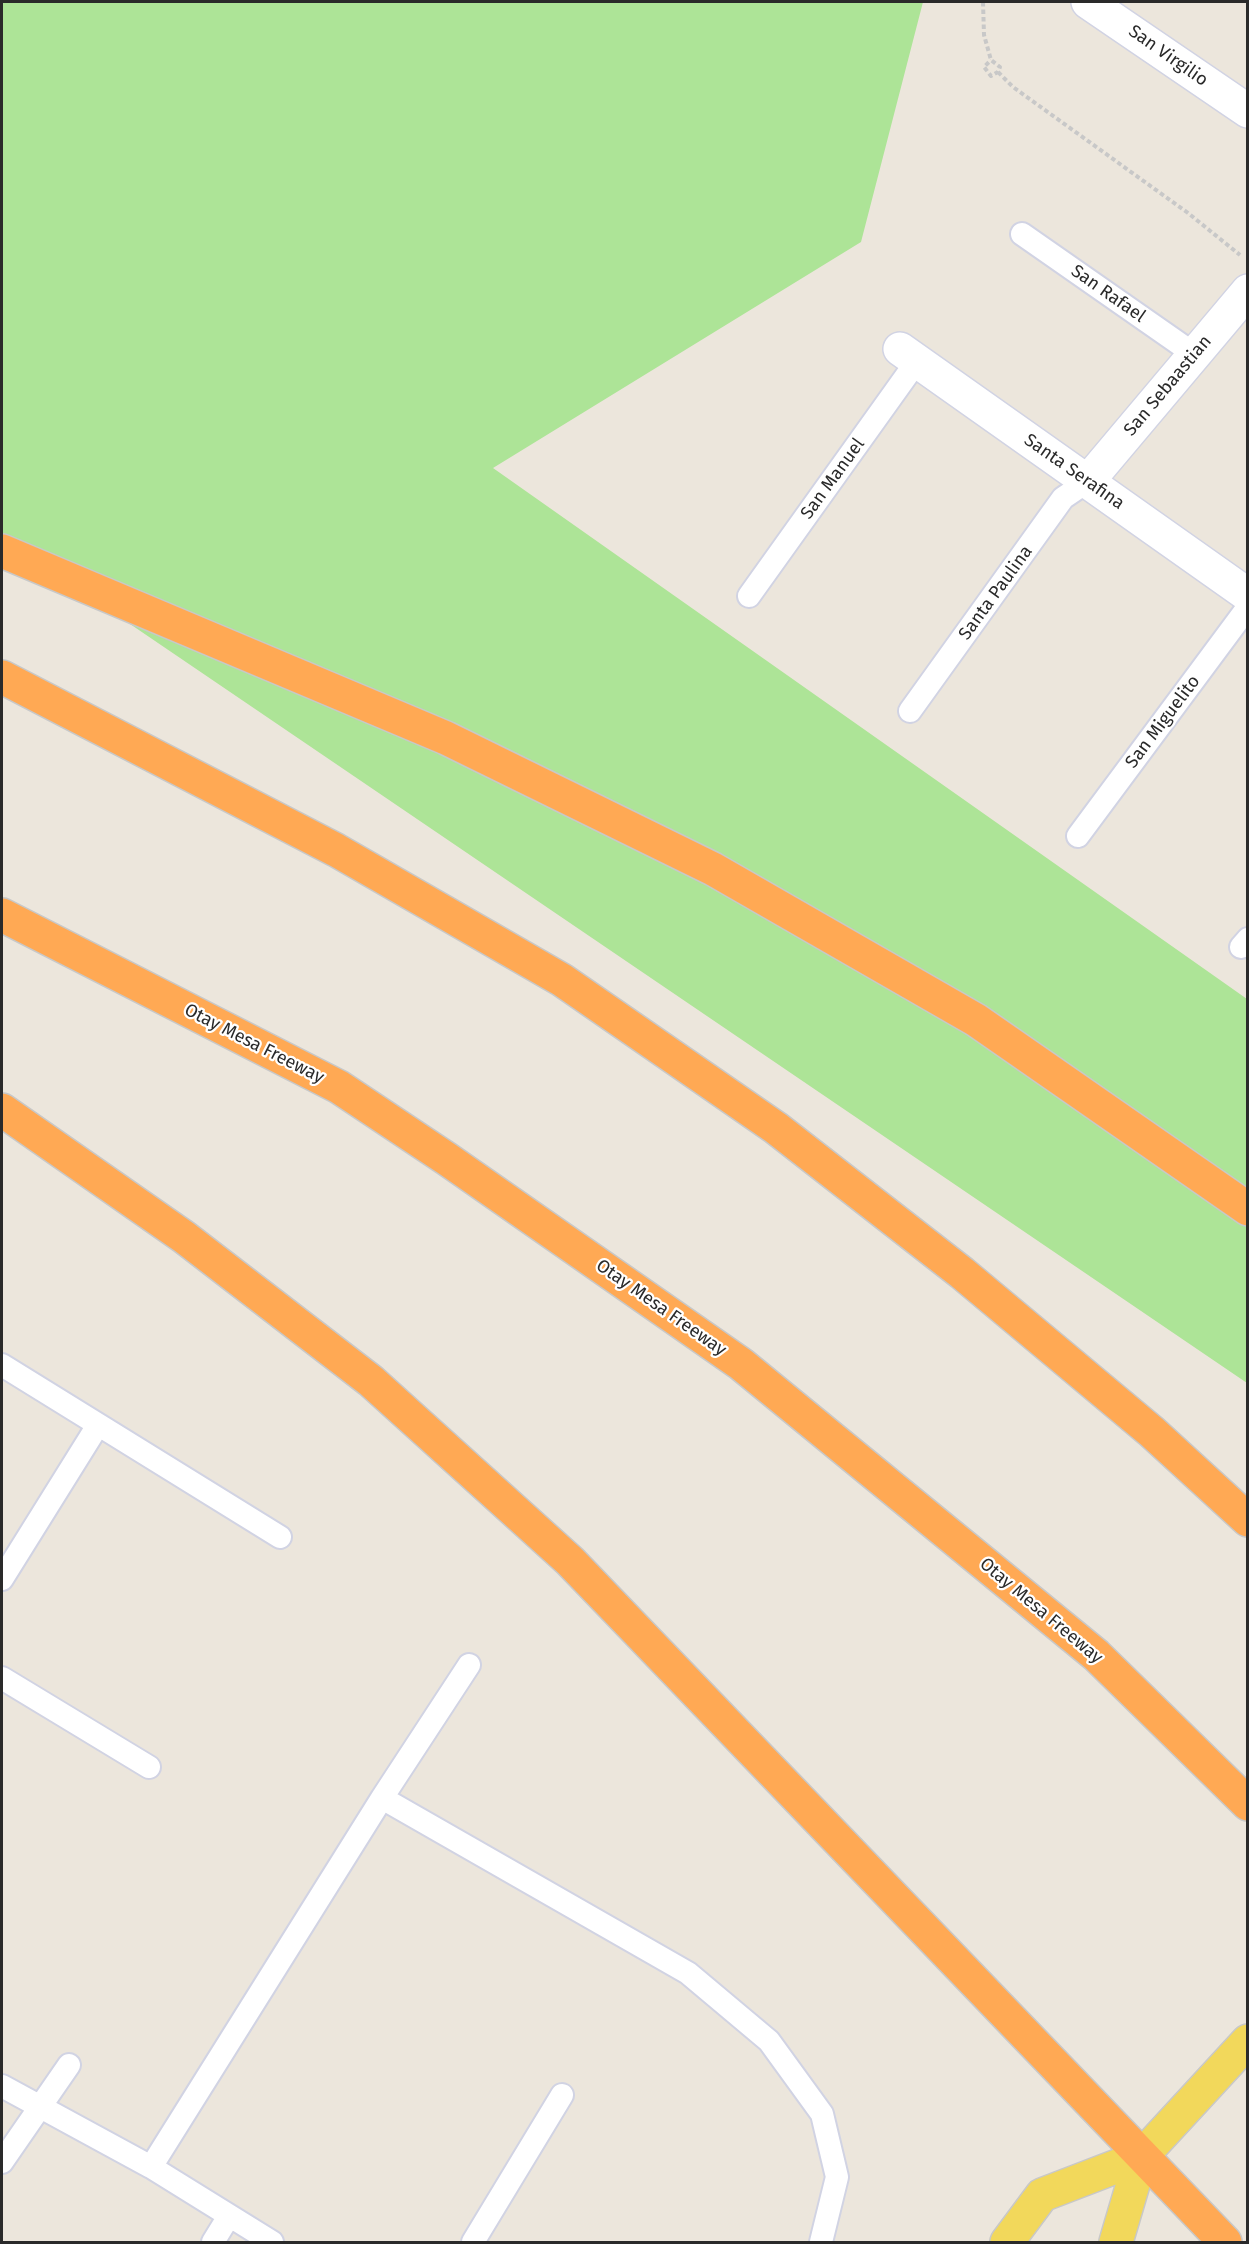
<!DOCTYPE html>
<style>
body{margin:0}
#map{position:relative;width:1249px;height:2244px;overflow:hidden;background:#ece6dc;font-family:"Fira Sans",sans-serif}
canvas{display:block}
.frame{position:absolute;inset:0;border:3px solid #2a2a2a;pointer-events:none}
</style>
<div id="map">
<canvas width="1249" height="2244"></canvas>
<div class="frame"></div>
</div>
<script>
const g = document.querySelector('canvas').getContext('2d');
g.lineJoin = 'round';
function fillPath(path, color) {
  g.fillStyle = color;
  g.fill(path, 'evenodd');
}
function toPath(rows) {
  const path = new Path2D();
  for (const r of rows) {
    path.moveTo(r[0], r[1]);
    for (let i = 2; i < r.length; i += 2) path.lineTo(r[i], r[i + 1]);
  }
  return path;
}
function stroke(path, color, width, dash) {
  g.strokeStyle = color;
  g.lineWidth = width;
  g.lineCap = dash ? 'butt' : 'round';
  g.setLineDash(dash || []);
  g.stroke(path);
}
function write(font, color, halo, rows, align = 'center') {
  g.font = font + ' "Fira Sans",sans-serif';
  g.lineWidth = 4.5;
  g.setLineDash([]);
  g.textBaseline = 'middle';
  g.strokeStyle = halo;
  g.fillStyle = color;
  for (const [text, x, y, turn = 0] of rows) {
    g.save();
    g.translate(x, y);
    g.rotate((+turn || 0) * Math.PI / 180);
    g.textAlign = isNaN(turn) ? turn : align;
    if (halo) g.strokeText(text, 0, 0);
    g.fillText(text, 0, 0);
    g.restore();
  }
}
const green = toPath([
 [2,2,923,2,861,242,493,468,1247,999,1247,1383,2,537]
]);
const path = toPath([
 [983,2,984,35,991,60,1000,67,998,72,991,76,984,67,991,60],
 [998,72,1013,87,1188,213,1240,255]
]);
const lane = toPath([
 [1022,234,1194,354],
 [749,596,917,361],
 [910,711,1063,498,1088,481],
 [1078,836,1248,607],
 [1241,947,1248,939],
 [2,1365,280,1537],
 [2,1579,98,1425],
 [469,1665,382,1798,688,1973,769,2041,822,2114,837,2177,821,2242],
 [2,1678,149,1767],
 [2,2086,151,2167,272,2242],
 [2,2162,69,2065],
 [151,2167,382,1798],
 [213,2242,229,2216],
 [473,2242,562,2095]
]);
const street = toPath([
 [1088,2,1248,111],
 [900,349,1248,595],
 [1088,481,1248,291]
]);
const primary = toPath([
 [1007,2242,1042,2195,1141,2157,1248,2041],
 [1116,2242,1141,2157]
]);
const highway = toPath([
 [2,551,446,738,713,869,976,1020,1248,1209],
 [2,677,336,850,562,980,776,1128,962,1273,1152,1432,1248,1520],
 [2,915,339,1087,447,1159,741,1364,1096,1655,1248,1804],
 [2,1110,184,1237,371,1381,570,1561,1225,2242]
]);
const streetNames = [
 ["San Virgilio",1168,56,35],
 ["San Rafael",1108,294,35],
 ["San Sebaastian",1168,386,-50],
 ["Santa Serafina",1074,472,35],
 ["San Manuel",833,479,-54],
 ["Santa Paulina",996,593,-54],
 ["San Miguelito",1163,722,-53],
 ["Otay Mesa Freeway",254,1044,27],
 ["Otay Mesa Freeway",661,1308,35],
 ["Otay Mesa Freeway",1041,1611,40]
];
fillPath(green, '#ade497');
stroke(lane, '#d1d3e3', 26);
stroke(street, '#d1d3e3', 36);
stroke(primary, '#c8c8c8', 36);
stroke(highway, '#c8c8c8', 36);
stroke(path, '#c8c8c8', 4, [4.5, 3]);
stroke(lane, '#fff', 22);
stroke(street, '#fff', 33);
stroke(primary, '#f2d85b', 33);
stroke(highway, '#ffa954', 33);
write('18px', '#2a2a2a', '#fff', streetNames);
</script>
